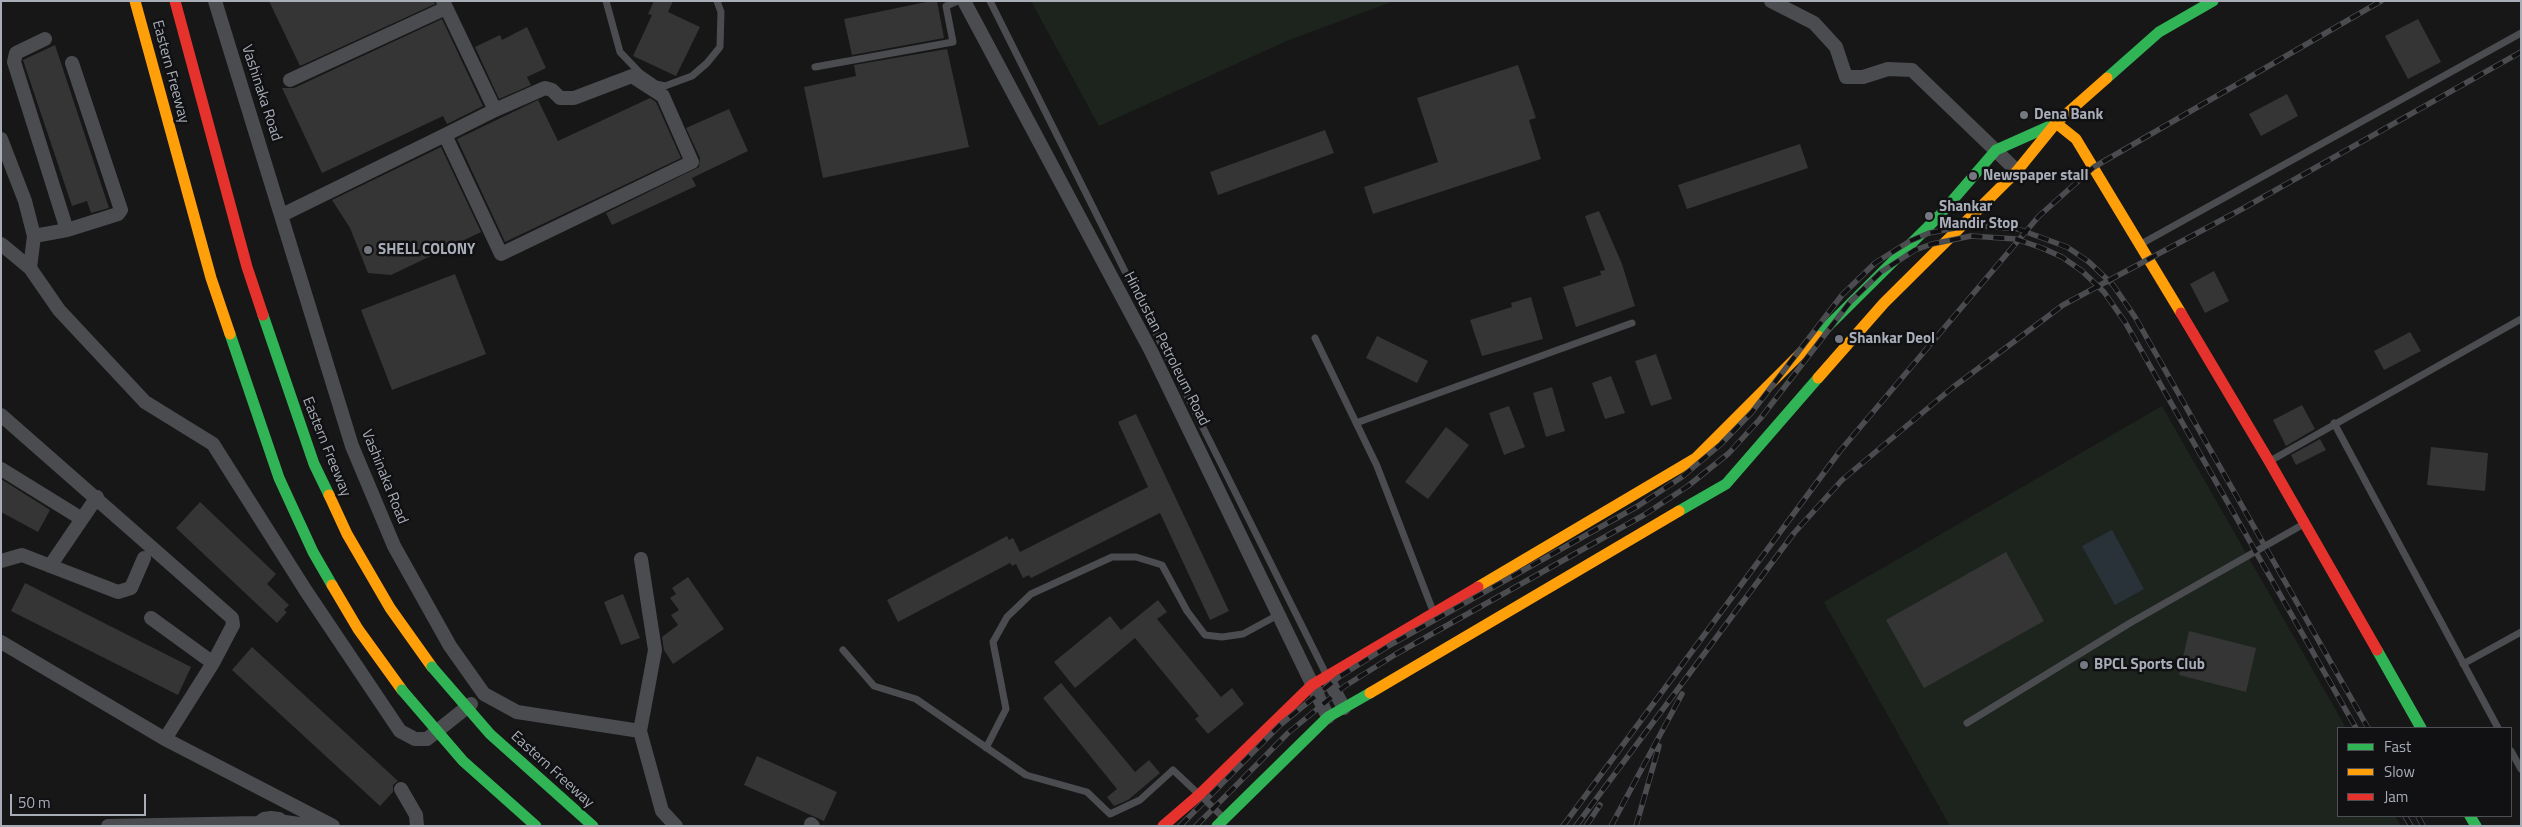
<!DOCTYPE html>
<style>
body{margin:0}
#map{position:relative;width:2522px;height:827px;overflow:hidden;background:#171717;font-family:"Titillium Web",sans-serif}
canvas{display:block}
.frame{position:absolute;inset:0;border:2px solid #a8adb8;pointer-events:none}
.legend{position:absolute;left:2337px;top:727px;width:175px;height:90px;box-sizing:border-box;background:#111113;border:1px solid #4d4f55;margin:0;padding:6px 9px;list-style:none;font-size:15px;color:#a8adb8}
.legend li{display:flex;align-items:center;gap:10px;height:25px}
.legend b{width:25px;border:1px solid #4d4f55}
.scale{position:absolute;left:10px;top:794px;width:136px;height:22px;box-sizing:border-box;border:2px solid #a8adb8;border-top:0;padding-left:6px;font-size:15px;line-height:18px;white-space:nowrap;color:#a8adb8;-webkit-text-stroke:4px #111113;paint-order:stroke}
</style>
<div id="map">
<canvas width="2522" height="827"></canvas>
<div class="frame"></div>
<ul class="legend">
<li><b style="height:6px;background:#30b455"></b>Fast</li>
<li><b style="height:6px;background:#ff9f0a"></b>Slow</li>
<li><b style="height:6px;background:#e5322d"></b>Jam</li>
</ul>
<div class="scale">50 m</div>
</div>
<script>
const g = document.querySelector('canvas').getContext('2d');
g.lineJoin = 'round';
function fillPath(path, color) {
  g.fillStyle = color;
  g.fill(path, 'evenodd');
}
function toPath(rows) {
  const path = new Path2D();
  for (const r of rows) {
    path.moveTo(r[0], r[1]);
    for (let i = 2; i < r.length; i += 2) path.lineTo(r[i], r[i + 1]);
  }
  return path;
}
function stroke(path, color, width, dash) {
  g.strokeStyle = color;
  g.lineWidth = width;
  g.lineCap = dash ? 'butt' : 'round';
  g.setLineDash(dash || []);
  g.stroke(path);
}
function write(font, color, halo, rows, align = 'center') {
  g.font = font + ' "Titillium Web",sans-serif';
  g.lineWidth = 5;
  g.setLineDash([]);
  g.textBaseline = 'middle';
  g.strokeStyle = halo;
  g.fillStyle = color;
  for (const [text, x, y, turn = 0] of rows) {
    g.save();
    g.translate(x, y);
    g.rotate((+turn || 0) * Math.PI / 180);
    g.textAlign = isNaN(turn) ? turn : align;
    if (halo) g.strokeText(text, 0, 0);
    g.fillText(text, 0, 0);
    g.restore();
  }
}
const green = toPath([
 [1031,1,1394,1,1289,40,1099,126],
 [2162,406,2346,728,2338,728,2338,816,2395,816,2401,826,1950,826,1824,602]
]);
const water = toPath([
 [2112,530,2144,589,2115,605,2082,546]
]);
const building = toPath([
 [269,1,434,1,435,4,300,66],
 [654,1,673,1,668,12,700,27,676,76,633,56,652,15,648,14],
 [931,1,937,1,944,38,852,55,844,19],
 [442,19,483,106,447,124,443,116,322,173,282,88,294,88],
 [2418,19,2441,62,2408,79,2385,36],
 [527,27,546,68,527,77,531,85,499,99,475,47,500,35,502,40],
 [55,45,109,208,91,213,87,201,72,206,23,60],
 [947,49,969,147,823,178,804,87,856,76,854,65],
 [1518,65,1536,118,1529,120,1541,159,1373,214,1364,187,1438,162,1417,98],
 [2287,94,2298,116,2261,136,2249,114],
 [650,98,656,102,681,158,505,242,457,139,538,100,558,141],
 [729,109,748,151,692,178,696,186,612,225,606,213,699,167,700,158,686,128],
 [1325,130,1334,153,1218,195,1210,172],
 [1800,144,1808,168,1687,209,1678,185],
 [441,147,481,232,391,275,368,273,350,228,332,200],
 [1599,211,1622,264,1635,306,1576,327,1563,287,1601,275,1600,271,1605,270,1585,216],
 [2214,271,2229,301,2205,313,2190,284],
 [455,274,486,354,392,390,361,310],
 [1531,297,1543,339,1482,356,1470,320,1512,307,1511,303],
 [2410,332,2421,351,2384,370,2374,351],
 [1377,336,1428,361,1417,383,1366,358],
 [1656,354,1672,399,1651,406,1635,361],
 [1611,376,1625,413,1605,419,1592,383],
 [1552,387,1565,431,1546,437,1533,393],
 [2302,405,2315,429,2286,446,2273,420],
 [1509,406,1525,447,1504,455,1489,413],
 [1136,414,1229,611,1210,620,1160,513,1031,578,1029,575,1023,578,1016,564,1012,566,1010,563,898,622,887,600,1007,536,1009,540,1013,538,1020,552,1148,487,1118,422],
 [1446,427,1469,445,1428,499,1405,482],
 [2320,439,2326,450,2296,465,2291,455],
 [2431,447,2488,453,2485,491,2427,485],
 [1,479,50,510,38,532,1,512],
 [200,502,276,574,267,584,289,605,284,610,287,612,277,623,176,528],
 [2006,552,2044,621,1924,688,1886,620],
 [688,577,724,629,673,664,664,650,662,637,678,625,671,615,679,610,670,598,676,594,672,588],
 [25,583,191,667,178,695,11,611],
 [623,594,640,638,621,645,604,602],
 [1158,600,1167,612,1157,619,1221,697,1232,688,1244,704,1208,734,1195,719,1199,716,1135,638,1075,688,1054,662,1110,616,1121,630],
 [2189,631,2256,648,2246,692,2179,675],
 [252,647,398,781,393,785,393,792,380,806,232,670],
 [1061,683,1135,772,1149,760,1160,773,1128,800,1114,806,1107,797,1117,789,1043,698],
 [757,756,837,792,824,821,744,785]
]);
const lane = toPath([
 [606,1,620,52,640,73,656,84,665,86,692,76,707,63,720,47,721,12,717,1],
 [990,1,1326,674],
 [815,67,953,42,946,6,958,1],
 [2141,244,2521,33],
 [1315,338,1377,466,1433,611],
 [1356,423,1632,323],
 [2334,423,2498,728],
 [2270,461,2521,319],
 [843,650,874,686,916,699,1026,775,1087,792,1110,814,1140,800,1173,770,1224,818],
 [2463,664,2521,632],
 [1967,723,2130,623,2302,525],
 [986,748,1006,709,993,642,1007,617,1031,594,1112,557,1136,557,1162,565,1187,611,1205,635,1222,637,1243,634,1278,615],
 [2511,751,2521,769]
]);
const street = toPath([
 [215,1,352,446,394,546,450,646,484,694,517,712,640,731,662,811,676,826],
 [443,1,495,110],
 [964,1,1151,351,1328,717],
 [1771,1,1814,23,1836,47,1846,77,1863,77,1888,69,1912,70,2017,171],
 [45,39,16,53,14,62,67,230],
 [290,80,446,8],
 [1,139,25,201,34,236,30,268,59,310,145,402,213,444,306,591,400,731,415,739,427,739,471,704],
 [282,215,445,135,495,110,545,88,552,90,560,98,574,98,632,76,663,96,692,162,501,254,445,135],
 [34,236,67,230,118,214,121,210,72,63],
 [1,244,30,268],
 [1,415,232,618,233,625,213,663],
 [1,469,82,519,50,566],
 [82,519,97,497],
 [1,561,22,555,118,592,131,588,144,558],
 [151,618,213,663,165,739],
 [1,642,165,739,333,826],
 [1327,677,1344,708],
 [640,731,655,650,641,559],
 [401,789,416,815,417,826],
 [285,822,313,826],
 [811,824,813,826],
 [108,826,257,823],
 [255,826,264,819,271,818,279,819,288,826]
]);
const fast = toPath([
 [2107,78,2159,32,2213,1],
 [263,315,314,464,329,495],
 [230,334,279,478,313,552,332,585],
 [1818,336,1939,216,1996,150,2052,125],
 [1679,511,1726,484,1818,378],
 [2377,650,2421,728],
 [2470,816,2476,826],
 [1217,826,1328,717,1370,693]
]);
const slow = toPath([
 [135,1,211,278,230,334],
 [2056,123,2076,139,2181,313],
 [1818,378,1884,303,2017,171,2056,123,2107,78],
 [329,495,347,534,390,608,432,667],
 [332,585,358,629,402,690],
 [1478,587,1696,458,1818,336],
 [1370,693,1679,511]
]);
const jam = toPath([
 [175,1,247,267,263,315],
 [2181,313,2269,461,2377,650],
 [1163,826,1199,795,1312,685,1478,587]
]);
const rail = toPath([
 [2405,816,2411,826],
 [2418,816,2423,826],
 [1180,826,1280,725,1339,677,1390,645,1638,506,1682,477,1721,444,1752,412,1842,295,1875,263,1910,241,1929,233,1971,225,2018,229,2067,247,2089,262,2113,285,2135,317,2368,728],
 [1196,826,1288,733,1345,686,1396,654,1644,515,1688,486,1729,453,1760,419,1850,302,1881,272,1915,250,1932,244,1971,236,2016,239,2042,248,2062,257,2082,271,2104,292,2125,322,2356,728],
 [1563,826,1840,451,2039,216,2094,167,2381,1],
 [1576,826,1794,533,1842,480,1952,388,2063,305,2242,209,2521,52],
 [1586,826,1600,805],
 [1611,826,1682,694],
 [1636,826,1659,746]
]);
const fastBridge = toPath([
 [432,667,490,734,593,826],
 [402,690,463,761,536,826]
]);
const markers = [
 [2024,115,5,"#757880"],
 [1973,176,5,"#757880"],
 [1929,216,5,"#757880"],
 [368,250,5,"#757880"],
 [1839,339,5,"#757880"],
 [2084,665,5,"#757880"]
];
const streetNames = [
 ["Eastern Freeway",170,72,75],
 ["Vashinaka Road",261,93,72],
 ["Hindustan Petroleum Road",1166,349,63],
 ["Eastern Freeway",326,447,68],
 ["Vashinaka Road",384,477,68],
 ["Eastern Freeway",552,770,42]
];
const poiNames = [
 ["Dena Bank",2034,115],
 ["Newspaper stall",1983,176],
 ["Shankar",1939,207],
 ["Mandir Stop",1939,224],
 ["SHELL COLONY",378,250],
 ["Shankar Deol",1849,339],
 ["BPCL Sports Club",2094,665]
];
fillPath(green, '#1d241e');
fillPath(water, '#2a3239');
fillPath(building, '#353536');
stroke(lane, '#4b4c50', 7);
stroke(street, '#4b4c50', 14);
stroke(fast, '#30b455', 11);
stroke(slow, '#ff9f0a', 11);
stroke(jam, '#e5322d', 11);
stroke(rail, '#4b4c4f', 5.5);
stroke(rail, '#111113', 4, [11]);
stroke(fastBridge, '#30b455', 11);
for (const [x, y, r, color] of markers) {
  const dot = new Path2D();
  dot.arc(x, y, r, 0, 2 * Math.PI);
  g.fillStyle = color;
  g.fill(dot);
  stroke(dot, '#111113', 2);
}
write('15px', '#a8adb8', '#111113', streetNames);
write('bold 15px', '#a8adb8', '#111113', poiNames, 'left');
</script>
